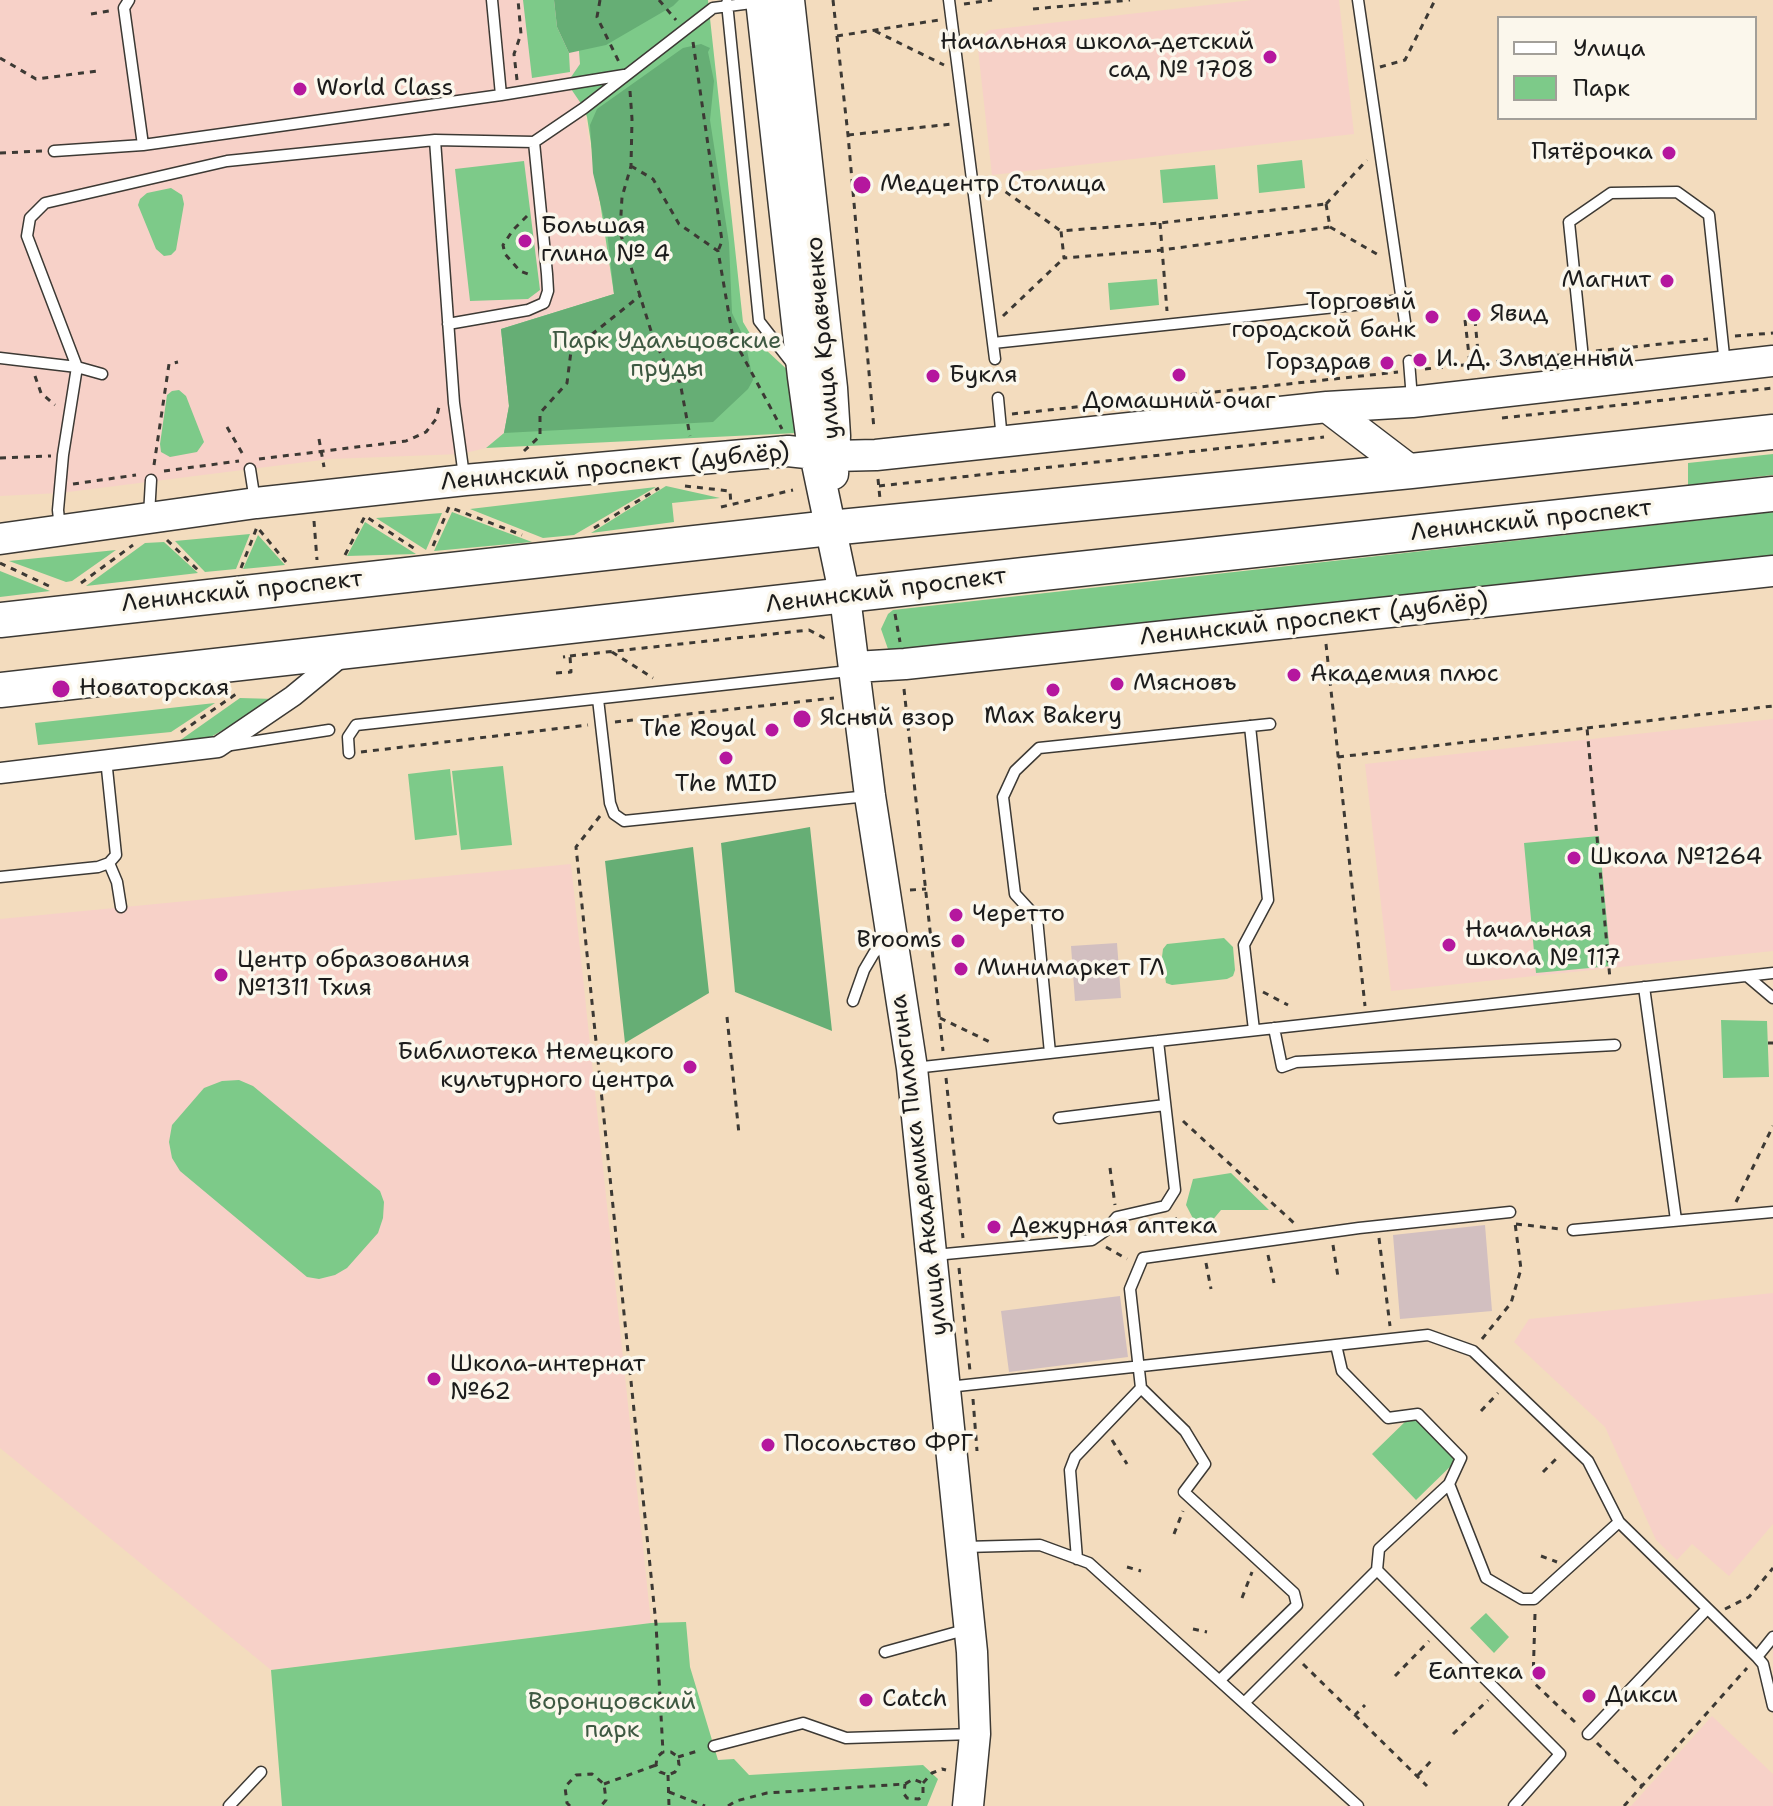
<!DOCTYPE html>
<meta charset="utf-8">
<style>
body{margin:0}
#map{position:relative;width:1773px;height:1806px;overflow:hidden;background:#f3dcbe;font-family:"Shantell Sans",sans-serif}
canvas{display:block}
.legend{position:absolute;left:1497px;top:16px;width:260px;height:104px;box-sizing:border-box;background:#fbf7ec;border:2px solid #a29f99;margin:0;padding:10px 14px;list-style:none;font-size:24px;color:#1c1c1c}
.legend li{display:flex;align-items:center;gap:16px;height:40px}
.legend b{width:40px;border:2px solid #a29f99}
</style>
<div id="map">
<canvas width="1773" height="1806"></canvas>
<ul class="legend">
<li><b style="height:10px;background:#fff"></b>Улица</li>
<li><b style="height:22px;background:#7dca89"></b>Парк</li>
</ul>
</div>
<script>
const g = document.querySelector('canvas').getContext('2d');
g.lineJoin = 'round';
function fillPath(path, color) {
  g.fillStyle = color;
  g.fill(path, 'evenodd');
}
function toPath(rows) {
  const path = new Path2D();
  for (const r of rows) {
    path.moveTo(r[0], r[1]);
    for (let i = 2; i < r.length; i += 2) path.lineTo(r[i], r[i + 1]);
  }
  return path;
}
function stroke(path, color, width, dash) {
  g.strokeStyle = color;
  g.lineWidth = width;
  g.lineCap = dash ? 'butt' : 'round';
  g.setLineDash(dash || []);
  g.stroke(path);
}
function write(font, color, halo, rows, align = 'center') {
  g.font = font + ' "Shantell Sans",sans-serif';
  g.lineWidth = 7;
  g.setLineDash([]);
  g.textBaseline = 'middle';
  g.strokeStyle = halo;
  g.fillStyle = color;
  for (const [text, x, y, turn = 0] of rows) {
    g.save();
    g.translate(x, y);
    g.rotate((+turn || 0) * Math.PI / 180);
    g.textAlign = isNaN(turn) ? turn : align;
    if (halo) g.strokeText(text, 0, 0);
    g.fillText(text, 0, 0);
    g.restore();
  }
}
const built = toPath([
 [0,0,575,0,584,108,614,294,502,330,509,406,504,433,486,448,461,454,330,459,60,493,0,496],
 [1252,0,1339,0,1354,134,992,175,977,40,989,30],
 [1773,719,1773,951,1391,991,1365,764],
 [571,864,651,1623,271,1670,0,1448,0,919],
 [1773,1293,1773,1524,1729,1576,1692,1544,1677,1560,1656,1540,1605,1427,1514,1342,1529,1319],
 [1712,1716,1773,1774,1773,1806,1631,1806]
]);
const industrial = toPath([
 [1117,943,1121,998,1075,1001,1071,946],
 [1485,1225,1492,1311,1400,1319,1393,1235],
 [1120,1296,1128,1357,1009,1372,1001,1311]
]);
const green = toPath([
 [523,0,554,0,557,27,569,53,570,72,532,78],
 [575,0,708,0,743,322,752,337,793,375,797,433,486,448,504,433,509,406,501,329,614,294,587,117,584,108,567,83,580,64],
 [1302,160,1305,188,1259,193,1257,165],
 [524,161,540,290,528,299,470,301,455,169],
 [1215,165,1218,199,1163,203,1160,170],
 [171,188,182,195,184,204,176,250,171,255,164,256,156,249,138,205,140,199,147,193],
 [1157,279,1159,305,1110,310,1108,283],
 [179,390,186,396,204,442,197,452,170,457,161,452,160,444,167,395,172,391],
 [1773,454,1773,475,1688,485,1688,463],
 [666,486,720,498,672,503,674,522,591,533],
 [656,487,574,535,543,538,470,509],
 [452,512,532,542,434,551],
 [1773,512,1773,560,899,655,888,649,881,629,888,614,893,610],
 [442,513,426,550,376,518],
 [365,522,416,554,347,556],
 [250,534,236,569,205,572,175,541],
 [258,535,285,565,243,569],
 [164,542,198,573,86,586,145,543],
 [116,550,72,581,66,582,9,561],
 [0,571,50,591,0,597],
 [240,698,275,699,211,737,179,741],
 [215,703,171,732,38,745,35,723],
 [503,766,512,845,461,850,452,771],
 [450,769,457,835,415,840,408,774],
 [1599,836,1611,966,1536,973,1524,843],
 [1224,938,1233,947,1235,970,1233,976,1227,979,1172,985,1166,983,1162,957,1163,949,1167,944],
 [1721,1020,1767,1021,1769,1077,1723,1078],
 [239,1080,253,1086,380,1191,384,1202,383,1218,378,1233,347,1268,335,1275,319,1279,307,1277,180,1171,172,1158,169,1142,172,1125,204,1088,222,1081],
 [1231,1173,1269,1210,1221,1210,1201,1234,1186,1205,1193,1179],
 [1412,1415,1456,1461,1416,1500,1372,1454],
 [1486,1613,1509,1637,1494,1653,1470,1628],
 [686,1622,690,1667,718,1760,734,1759,749,1775,923,1765,938,1779,927,1806,282,1806,271,1670,651,1623]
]);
const forest = toPath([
 [554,0,679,0,673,6,606,45,569,53,557,27],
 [701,44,710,48,708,52,714,81,710,120,729,243,732,313,745,340,753,380,748,389,713,422,504,433,509,406,501,329,614,294,607,231,593,173,590,125,597,109,683,48],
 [810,827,832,1031,735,992,721,843],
 [693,847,709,993,625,1043,605,861]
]);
const path = toPath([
 [600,0,597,17,619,62],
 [659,0,676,20],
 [833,0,848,135,874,429],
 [964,4,992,0],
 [1033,9,1130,0],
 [91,14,109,11],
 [875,31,944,65],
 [837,36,939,20],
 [693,42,722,241,718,251],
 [0,58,36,79,98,71],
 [1380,67,1405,60,1435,0],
 [517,80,514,54,521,34,518,0],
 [630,91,632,119,631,166,622,197,620,232,652,334,664,361,680,382,690,436],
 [848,135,952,124],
 [0,153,42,151],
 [631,166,653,179,679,224,718,251,733,338,782,429],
 [986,178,1061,231],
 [1326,204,1330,227,1162,250,1064,258,1061,231,1160,223,1326,204],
 [1326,204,1367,160],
 [527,216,513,230,503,245,505,254,520,271,533,276],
 [1160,223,1167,311],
 [1330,227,1382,257],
 [1003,316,1064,258],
 [1465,320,1470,364],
 [1475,320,1479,363],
 [1735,336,1773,333],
 [1596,351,1708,339],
 [1425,369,1569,354],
 [35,376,41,393,55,405],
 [1012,414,1398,372],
 [1502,418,1773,388],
 [227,427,245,458],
 [319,439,324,467],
 [524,451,540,436,540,413,567,383,571,351,641,295],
 [0,458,51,456],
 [259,459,406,441,426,432,436,419,439,407],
 [154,465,169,364,178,362],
 [164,471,239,461],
 [878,479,880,499],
 [73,484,136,475],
 [685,486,730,491,731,505],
 [879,486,1324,437],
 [721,507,793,490],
 [314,521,317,560],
 [594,528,659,488],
 [167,540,199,571],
 [433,546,449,507,522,535],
 [345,555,365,516,415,549],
 [0,563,51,587],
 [241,568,257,527,286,562],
 [81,583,133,545],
 [895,614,900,642],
 [1326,644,1365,1006],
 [612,652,653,678],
 [570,656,809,630,826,639],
 [556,673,571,672,570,656,563,657],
 [904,689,943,1051],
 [615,722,834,698],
 [1587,728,1773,706],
 [181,732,236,694],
 [361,752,588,725],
 [1338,757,1587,728,1610,979],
 [600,816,576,847,656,1624,663,1752,657,1757,656,1765,660,1772,668,1775,675,1772,679,1765,678,1757,671,1752,663,1752],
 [910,890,926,889],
 [1263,992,1288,1005],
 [727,1017,739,1134],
 [940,1018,994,1044],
 [1768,1043,1773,1043],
 [946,1078,963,1238],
 [1183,1121,1295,1224],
 [1110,1168,1115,1205],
 [1736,1202,1773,1126],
 [1175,1218,1191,1236],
 [1516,1224,1560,1229],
 [1379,1238,1390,1326],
 [1333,1245,1338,1277],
 [1106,1247,1127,1259],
 [1268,1255,1274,1283],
 [1206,1263,1211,1289],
 [959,1268,970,1371],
 [1482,1339,1511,1303,1521,1269,1515,1223],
 [973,1399,977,1451],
 [1481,1411,1498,1393],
 [1112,1440,1127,1464],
 [1543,1472,1560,1455],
 [1174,1534,1183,1511],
 [1541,1556,1557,1562],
 [1127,1567,1141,1571],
 [1242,1598,1252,1572],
 [1725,1609,1749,1597,1773,1568],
 [1535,1614,1533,1682,1577,1724],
 [1193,1629,1207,1632],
 [1303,1664,1355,1715,1365,1705],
 [1395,1676,1429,1641],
 [1355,1715,1427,1786],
 [1453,1734,1488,1700],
 [1597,1743,1642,1786,1747,1668],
 [678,1757,701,1750],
 [668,1775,669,1806],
 [1418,1775,1432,1760],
 [923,1783,932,1773,942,1769,946,1770],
 [604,1784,656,1765],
 [669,1792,705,1806],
 [570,1806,567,1803,565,1787,576,1775,592,1774,604,1784,606,1800,601,1806],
 [728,1806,736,1801,767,1793,905,1784,913,1779,923,1783,923,1795,919,1799,907,1798,904,1794,905,1784],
 [1624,1806,1642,1786]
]);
const lane = toPath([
 [129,0,124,8,143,145],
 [492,0,501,95],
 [949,0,995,359],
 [1358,0,1405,322],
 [727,3,759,321,794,366],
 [435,140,454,403,464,476],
 [54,151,143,145,501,95,624,75],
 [448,324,528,310,544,303,548,291,547,274,534,142],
 [993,343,1402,300],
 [0,358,77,367,102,374],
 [1409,361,1412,399],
 [1585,378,1569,222,1611,193,1677,192,1709,215,1725,365],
 [998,398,1002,440],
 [250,469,255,501],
 [149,515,151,480],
 [60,529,58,510,63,455,77,367,27,236,30,218,45,203,227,161,435,140,534,142,584,108,713,8,759,2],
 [598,699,610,803,614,814,624,821,868,796],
 [1250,726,1268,900,1244,945,1254,1030],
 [231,745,329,730],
 [349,753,348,737,356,725,840,672],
 [109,863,117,882,121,907],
 [0,877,98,867,109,863,116,855,106,759],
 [1747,976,1773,998],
 [1644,987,1676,1220],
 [853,1001,864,970,874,953,887,942],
 [1274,1028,1282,1067,1296,1062,1615,1045],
 [1050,1053,1037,918,1015,894,1003,797,1015,771,1039,748,1270,724],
 [914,1068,1773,973],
 [1059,1118,1165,1105],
 [1573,1230,1773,1212],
 [935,1255,1092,1240,1105,1231,1117,1217,1165,1206,1175,1190,1158,1041],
 [1336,1345,1342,1371,1388,1418,1418,1414,1461,1458,1449,1484],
 [948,1387,1428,1335,1473,1351,1588,1461,1619,1522,1757,1657,1773,1637],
 [1141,1388,1185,1431,1205,1464,1184,1492,1294,1593,1297,1605,1220,1680],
 [965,1547,1040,1545,1089,1563,1358,1806],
 [1077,1559,1070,1470,1075,1457,1141,1388,1130,1289,1143,1258,1359,1228,1510,1212],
 [1377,1570,1560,1754,1514,1806],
 [885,1652,968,1629],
 [1757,1657,1763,1664,1773,1706],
 [1245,1702,1377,1570,1379,1549,1449,1484,1486,1578,1522,1599,1534,1599,1619,1522],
 [1588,1734,1707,1609],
 [714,1746,803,1723,846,1738,973,1734],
 [229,1806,261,1772]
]);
const street = toPath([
 [0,773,218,747,293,696,344,654]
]);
const secondary = toPath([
 [761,0,803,377,811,435,845,597,870,796,912,1068,972,1652,975,1734,968,1806],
 [789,0,832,388,835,436,833,474],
 [1327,407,1411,471],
 [0,539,256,503,465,480,788,451,834,456,876,455,1327,407,1412,402,1773,361],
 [855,667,905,664,1773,571]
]);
const primary = toPath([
 [0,620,830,528,1411,471,1773,432],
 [0,690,1024,575,1773,494]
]);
const markers = [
 [1270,57,8,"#b5179e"],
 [300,89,8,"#b5179e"],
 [1669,153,8,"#b5179e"],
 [862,185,10,"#b5179e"],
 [525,241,8,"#b5179e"],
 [1667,281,8,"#b5179e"],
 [1474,315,8,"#b5179e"],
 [1432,317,8,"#b5179e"],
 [1420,360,8,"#b5179e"],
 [1387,363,8,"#b5179e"],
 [1179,375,8,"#b5179e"],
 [933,376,8,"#b5179e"],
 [1294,675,8,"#b5179e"],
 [1117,684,8,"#b5179e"],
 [61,689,10,"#b5179e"],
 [1053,690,8,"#b5179e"],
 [802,719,10,"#b5179e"],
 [772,730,8,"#b5179e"],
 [726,758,8,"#b5179e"],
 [1574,858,8,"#b5179e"],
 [956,915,8,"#b5179e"],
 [958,941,8,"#b5179e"],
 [1449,945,8,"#b5179e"],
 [961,969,8,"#b5179e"],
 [221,975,8,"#b5179e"],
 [690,1067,8,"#b5179e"],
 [994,1227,8,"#b5179e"],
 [434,1379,8,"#b5179e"],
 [768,1445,8,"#b5179e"],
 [1539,1673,8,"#b5179e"],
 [1589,1696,8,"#b5179e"],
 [866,1700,8,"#b5179e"]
];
const poiNames = [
 ["Начальная школа-детский",1254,43,"right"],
 ["сад № 1708",1254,71,"right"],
 ["World Class",316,89],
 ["Пятёрочка",1653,153,"right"],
 ["Медцентр Столица",880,185],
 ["Большая",541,227],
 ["глина № 4",541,255],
 ["Магнит",1651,281,"right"],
 ["Торговый",1416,303,"right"],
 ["городской банк",1416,331,"right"],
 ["Явид",1490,315],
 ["И. Д. Злыденный",1436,360],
 ["Горздрав",1371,363,"right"],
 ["Букля",949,376],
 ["Домашний очаг",1179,402,"center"],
 ["Академия плюс",1310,675],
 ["Мясновъ",1133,684],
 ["Новаторская",79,689],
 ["Max Bakery",1053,717,"center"],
 ["Ясный взор",820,719],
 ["The Royal",756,730,"right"],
 ["The MID",726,785,"center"],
 ["Школа №1264",1590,858],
 ["Черетто",972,915],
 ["Начальная",1465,931],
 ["школа № 117",1465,959],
 ["Brooms",942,941,"right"],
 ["Центр образования",237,961],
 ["№1311 Тхия",237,989],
 ["Минимаркет ГЛ",977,969],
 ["Библиотека Немецкого",674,1053,"right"],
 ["культурного центра",674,1081,"right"],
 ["Дежурная аптека",1010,1227],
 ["Школа-интернат",450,1365],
 ["№62",450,1393],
 ["Посольство ФРГ",784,1445],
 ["Еаптека",1523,1673,"right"],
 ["Дикси",1605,1696],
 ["Catch",882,1700]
];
const streetNames = [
 ["улица Кравченко",824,338,-95],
 ["Ленинский проспект (дублёр)",615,468,-5],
 ["Ленинский проспект",1531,521,-6],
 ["Ленинский проспект",886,591,-7],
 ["Ленинский проспект",242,592,-6],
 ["Ленинский проспект (дублёр)",1314,620,-6],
 ["улица Академика Пилюгина",920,1165,-97]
];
const parkNames = [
 ["Парк Удальцовские",667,342],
 ["пруды",667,370],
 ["Воронцовский",612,1703],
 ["парк",612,1731]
];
fillPath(built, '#f7d1c8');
fillPath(industrial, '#d2bfc0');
fillPath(green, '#7dca89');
fillPath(forest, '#66ae75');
stroke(lane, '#3c3934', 13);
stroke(street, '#3c3934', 23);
stroke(secondary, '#3c3934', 33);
stroke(primary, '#3c3934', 37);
stroke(path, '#3c3934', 3, [6, 6]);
stroke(lane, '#fff', 10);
stroke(street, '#fff', 20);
stroke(secondary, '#fff', 30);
stroke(primary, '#fff', 34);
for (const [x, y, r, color] of markers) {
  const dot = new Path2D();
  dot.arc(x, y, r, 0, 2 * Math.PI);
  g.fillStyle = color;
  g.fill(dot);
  stroke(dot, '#fbf7ec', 3);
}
write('24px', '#1c1c1c', '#fbf7ec', poiNames, 'left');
write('24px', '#1c1c1c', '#fbf7ec', streetNames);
write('24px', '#3e5942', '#fbf7ec', parkNames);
</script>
